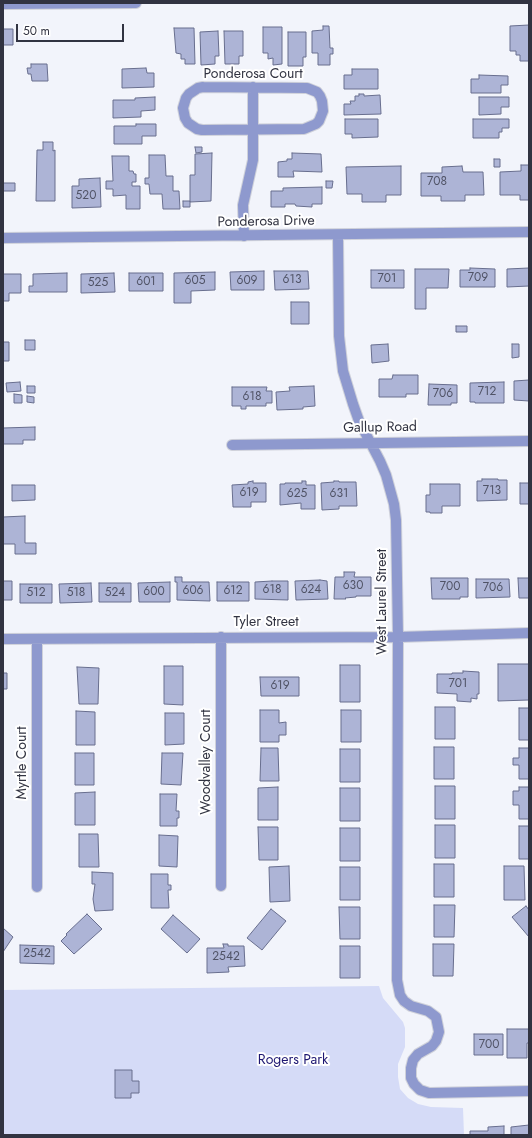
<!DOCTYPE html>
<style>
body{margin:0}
#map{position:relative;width:532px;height:1138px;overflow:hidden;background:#f2f4fb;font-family:Jost,sans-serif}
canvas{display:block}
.frame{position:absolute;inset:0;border:4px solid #313341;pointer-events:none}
.scale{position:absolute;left:16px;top:24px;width:108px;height:18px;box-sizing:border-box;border:2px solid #313341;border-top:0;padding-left:5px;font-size:12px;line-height:14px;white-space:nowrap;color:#313341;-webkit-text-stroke:3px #fff;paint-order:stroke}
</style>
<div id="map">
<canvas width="532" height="1138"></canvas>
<div class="frame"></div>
<div class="scale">50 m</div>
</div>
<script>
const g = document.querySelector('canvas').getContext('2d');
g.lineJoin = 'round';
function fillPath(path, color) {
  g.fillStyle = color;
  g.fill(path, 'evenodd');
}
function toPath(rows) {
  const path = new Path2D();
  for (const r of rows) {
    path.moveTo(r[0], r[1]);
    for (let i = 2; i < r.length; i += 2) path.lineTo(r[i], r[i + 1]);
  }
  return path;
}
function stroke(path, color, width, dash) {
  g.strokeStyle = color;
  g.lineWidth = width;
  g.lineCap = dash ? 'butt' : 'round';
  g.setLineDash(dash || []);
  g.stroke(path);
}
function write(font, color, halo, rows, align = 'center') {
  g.font = font + ' Jost,sans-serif';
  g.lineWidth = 4;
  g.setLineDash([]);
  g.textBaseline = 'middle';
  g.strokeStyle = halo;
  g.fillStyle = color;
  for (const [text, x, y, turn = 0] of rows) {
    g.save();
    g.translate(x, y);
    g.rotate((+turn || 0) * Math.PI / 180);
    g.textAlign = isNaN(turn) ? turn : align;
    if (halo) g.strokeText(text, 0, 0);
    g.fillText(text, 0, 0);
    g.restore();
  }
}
const green = toPath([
 [379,986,383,998,403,1022,405,1028,405,1047,398,1064,398,1077,400,1089,408,1098,418,1104,431,1107,463,1108,464,1135,3,1135,3,990]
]);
const building = toPath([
 [529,25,529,61,520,61,520,55,516,55,516,51,510,51,510,26,529,25],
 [323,26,329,26,330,48,333,48,333,54,330,54,330,65,318,65,318,53,312,53,312,31,323,30,323,26],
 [263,27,282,27,282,64,273,65,273,58,268,59,268,53,263,53,263,27],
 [174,28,194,28,195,64,185,64,185,59,181,59,181,54,176,53,174,28],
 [3,29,13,29,13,45,3,45,3,29],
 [218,31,219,56,215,56,215,64,201,65,200,32,218,31],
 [224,31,243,31,243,56,239,56,239,64,225,64,224,31],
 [288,32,306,32,306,57,303,57,303,66,288,66,288,32],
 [31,64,47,64,48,81,32,81,31,74,28,74,27,68,31,68,31,64],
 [146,68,147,73,154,73,154,87,122,88,122,69,146,68],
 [352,69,378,69,378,89,344,89,344,75,352,75,352,69],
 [479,75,508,76,508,85,501,85,501,93,471,93,471,79,479,79,479,75],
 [359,94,364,94,364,96,380,95,381,114,344,115,344,104,351,104,350,101,355,101,355,96,359,96,359,94],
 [155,97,155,110,141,111,141,117,113,118,113,100,135,100,135,98,155,97],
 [479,97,509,97,509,107,501,107,501,114,479,115,479,97],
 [345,119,378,119,378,137,352,138,352,134,345,134,345,119],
 [473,119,509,119,509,128,502,128,502,132,499,132,499,138,473,138,473,119],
 [136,124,156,124,156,136,142,136,142,144,114,144,114,126,136,126,136,124],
 [43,142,53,142,53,151,55,150,55,201,36,201,37,150,43,150,43,142],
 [195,147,202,147,202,152,196,153,195,147],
 [212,153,211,201,190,202,190,175,195,175,195,154,212,153],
 [292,153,321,154,322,172,293,171,294,177,278,177,278,162,287,161,287,159,292,159,292,153],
 [149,155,165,155,166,176,173,176,173,191,179,191,180,209,163,209,162,194,150,194,149,184,145,184,145,178,149,178,149,155],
 [112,156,129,156,129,171,133,171,134,174,136,174,136,182,132,182,132,186,140,186,140,209,126,209,126,195,113,196,113,189,106,189,106,181,113,181,112,156],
 [494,159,500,159,500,167,494,167,494,159],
 [521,165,529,165,529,200,520,200,520,195,500,195,500,172,521,171,521,165],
 [401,166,401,195,386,195,386,202,362,202,362,194,347,194,346,167,401,166],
 [462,166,463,172,483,172,484,195,465,195,465,201,441,201,441,196,421,196,421,173,442,173,442,167,462,166],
 [100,178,101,207,72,208,72,186,79,186,79,179,100,178],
 [326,181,333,181,332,188,326,188,326,181],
 [3,183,15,183,15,191,3,191,3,183],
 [322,187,322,204,312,204,312,207,296,206,295,204,285,204,285,207,271,207,271,191,283,191,283,188,322,187],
 [183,201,190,201,190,207,183,207,183,201],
 [470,268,495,269,495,287,460,287,460,270,470,270,470,268],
 [529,268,529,286,507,287,507,269,529,268],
 [415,269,449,269,448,288,426,288,426,309,415,309,415,269],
 [371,270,404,270,404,288,371,288,371,270],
 [264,271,264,290,231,290,230,272,264,271],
 [274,271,308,271,309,289,275,290,274,271],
 [215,272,215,290,191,291,191,303,174,303,174,273,215,272],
 [67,273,67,292,29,292,29,286,33,286,33,274,67,273],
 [114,273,115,292,81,293,81,274,114,273],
 [129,273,163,273,163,291,129,291,129,273],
 [3,274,21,274,21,293,9,293,9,301,3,301,3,274],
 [291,302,309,302,309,324,291,324,291,302],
 [456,326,467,326,467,332,456,332,456,326],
 [25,340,35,340,35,350,25,350,25,340],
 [3,342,9,342,9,361,3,361,3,342],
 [388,344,389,361,372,363,371,345,388,344],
 [512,344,519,344,519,357,512,358,512,344],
 [393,375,418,375,418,394,406,394,406,397,379,397,379,379,392,379,393,375],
 [529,380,529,401,514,400,514,381,529,380],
 [20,382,21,391,7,392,6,383,20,382],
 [504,382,504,403,475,403,475,402,470,402,470,383,504,382],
 [429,384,457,385,457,403,451,403,451,405,428,405,429,384],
 [27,386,35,386,35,393,27,393,27,386],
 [314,386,315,406,303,407,303,409,277,410,276,392,290,391,289,387,314,386],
 [232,387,267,387,266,391,272,391,272,403,266,403,266,406,246,406,246,409,241,409,241,406,232,406,232,387],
 [14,394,22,395,22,403,14,403,14,394],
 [27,396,34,397,34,403,27,402,27,396],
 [35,427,35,440,23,440,23,444,3,444,3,428,35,427],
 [482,479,498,479,498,480,507,480,507,500,477,501,477,481,482,481,482,479],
 [253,481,253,483,266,483,266,502,251,502,251,507,233,507,232,485,248,484,248,482,253,481],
 [302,481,306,481,306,485,315,485,315,509,301,509,301,503,280,505,280,484,285,484,285,483,302,483,302,481],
 [334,481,339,481,339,482,356,482,357,506,339,506,339,509,322,510,321,483,334,482,334,481],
 [520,483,529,483,529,504,520,504,520,483],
 [430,484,460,484,460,506,442,506,442,513,430,513,430,512,426,512,426,495,430,495,430,484],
 [12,485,35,485,35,500,12,501,12,485],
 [25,516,25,543,36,543,36,554,15,554,15,544,3,544,3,517,25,516],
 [344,572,355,572,354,577,371,577,371,596,356,596,356,597,345,598,346,599,334,599,335,577,344,577,344,572],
 [175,577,182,577,182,582,209,582,210,601,177,600,177,582,175,582,175,577],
 [431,578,468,578,468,597,460,597,460,599,432,599,431,578],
 [518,578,529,578,529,598,519,598,518,578],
 [476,579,509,579,510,597,476,598,476,579],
 [320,580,327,581,328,599,296,600,295,581,320,580],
 [3,581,12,581,12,600,3,600,3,581],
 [272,581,288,581,288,600,255,599,255,582,272,581],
 [170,582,170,602,139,602,138,583,170,582],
 [217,582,249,582,249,601,217,601,217,582],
 [91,583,92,602,60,603,59,584,91,583],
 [99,583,131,583,131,602,99,602,99,583],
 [20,584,52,584,52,603,20,603,20,584],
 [498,664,529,664,529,700,498,701,498,664],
 [340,665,360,665,360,702,340,702,340,665],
 [164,666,183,666,183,705,164,704,164,666],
 [77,667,99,668,98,704,79,704,77,667],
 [463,671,479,672,479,694,477,694,477,699,471,698,471,702,457,701,457,694,437,693,437,674,452,674,452,673,463,673,463,671],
 [3,673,7,673,7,689,3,689,3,673],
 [260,677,299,677,299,696,261,696,260,677],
 [435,707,455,707,455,739,435,739,435,707],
 [519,708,529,708,529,740,519,740,519,708],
 [260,710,279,710,279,723,286,722,286,735,279,735,279,742,260,742,260,710],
 [341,710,361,710,361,742,341,742,341,710],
 [76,711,95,712,95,745,76,745,76,711],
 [165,713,184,713,184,744,165,745,165,713],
 [434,747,454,747,454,779,434,779,434,747],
 [261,748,278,748,279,781,260,781,261,748],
 [519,748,529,748,529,779,519,779,519,765,513,765,513,758,519,758,519,748],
 [340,749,360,749,360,782,340,782,340,749],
 [75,753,94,753,94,785,75,785,75,753],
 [162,753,183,753,181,785,161,784,162,753],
 [435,786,455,786,455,819,435,819,435,786],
 [278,787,278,820,258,820,258,788,278,787],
 [519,787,529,787,529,819,519,819,519,805,513,805,513,791,519,791,519,787],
 [340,788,360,788,360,821,340,821,340,788],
 [95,792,95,825,75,825,75,793,95,792],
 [160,794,177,794,176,811,179,811,179,818,177,818,177,826,160,826,160,794],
 [435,825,455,825,455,858,435,858,435,825],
 [519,826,529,826,529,859,519,859,519,826],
 [258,827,278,827,278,860,259,860,258,827],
 [340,828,360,828,360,861,340,861,340,828],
 [79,834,98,834,99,867,79,867,79,834],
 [159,835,178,836,177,867,159,866,159,835],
 [434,864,454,864,454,897,434,897,434,864],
 [289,866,290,901,270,902,269,867,289,866],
 [504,866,524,866,525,900,504,900,504,866],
 [340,867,360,867,360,900,340,900,340,867],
 [92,872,113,873,113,910,95,911,93,899,95,884,92,884,92,872],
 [151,874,168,874,168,885,171,885,171,890,168,890,169,908,151,908,151,874],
 [434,905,455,905,454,937,434,937,434,905],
 [526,906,529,910,529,937,512,917,526,906],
 [339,907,360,907,360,939,340,939,339,907],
 [271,909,286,921,262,950,247,938,271,909],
 [87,914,102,929,74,954,61,941,67,935,66,934,87,914],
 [173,915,200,939,187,953,161,929,173,915],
 [3,928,13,937,3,952,3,928],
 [223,944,228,944,228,946,244,946,245,966,228,967,229,972,207,973,207,948,224,948,223,944],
 [433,944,454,944,453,976,433,976,433,944],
 [20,945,54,946,54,964,20,963,20,945],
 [340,946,360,946,360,978,340,978,340,946],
 [507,1029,529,1029,529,1043,527,1043,527,1058,507,1058,507,1029],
 [474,1034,503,1034,503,1055,474,1055,474,1034],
 [115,1070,132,1070,132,1081,139,1081,139,1093,131,1093,131,1098,115,1098,115,1070],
 [529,1125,529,1135,511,1135,511,1127,529,1125],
 [504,1126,504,1135,470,1135,470,1131,488,1131,488,1127,504,1126]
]);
const minor = toPath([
 [3,4,136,3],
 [203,87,307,88,317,92,320,96,322,101,323,111,319,121,316,124,304,129,202,130,197,129,188,123,185,118,183,108,186,98,189,94,198,88,203,87],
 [338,235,339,336,343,371,353,404,359,421,380,461,386,475,394,504,396,520,398,637,397,980,400,995,404,1001,411,1006,428,1011,436,1017,439,1032,436,1041,432,1046,418,1054,413,1060,411,1068,411,1078,414,1084,420,1090,429,1093,529,1091],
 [244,236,243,205,253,160,253,87],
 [3,238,529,232],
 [232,445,529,441],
 [221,637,221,886],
 [3,639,398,637,529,633],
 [37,887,37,639]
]);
const numberNames = [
 ["708",437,182],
 ["520",86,196],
 ["709",478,278],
 ["701",387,279],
 ["613",292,280],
 ["605",195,281],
 ["609",247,281],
 ["601",146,282],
 ["525",98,283],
 ["712",487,392],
 ["706",443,394],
 ["618",252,397],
 ["713",492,491],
 ["619",249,493],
 ["625",297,494],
 ["631",339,494],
 ["630",353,586],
 ["700",450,587],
 ["706",493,588],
 ["618",272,590],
 ["624",311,590],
 ["606",193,591],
 ["612",233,591],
 ["600",154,592],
 ["512",36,593],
 ["518",76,593],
 ["524",115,593],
 ["701",458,684],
 ["619",280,686],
 ["2542",37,954],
 ["2542",226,957],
 ["700",489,1045]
];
const streetNames = [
 ["Ponderosa Court",253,75],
 ["Ponderosa Drive",266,222,-1],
 ["Gallup Road",380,428,-1],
 ["West Laurel Street",383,602,-90],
 ["Tyler Street",266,623],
 ["Woodvalley Court",207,762,-90],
 ["Myrtle Court",23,763,-90]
];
const parkNames = [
 ["Rogers Park",293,1061]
];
fillPath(green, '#d5dbf7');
fillPath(building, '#adb4d6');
stroke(building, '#686e8e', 1);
stroke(minor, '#cfd1da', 12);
stroke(minor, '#8e99ce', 10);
write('12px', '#505366', null, numberNames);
write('14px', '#313341', '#fff', streetNames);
write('14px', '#1e1772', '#fff', parkNames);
</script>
